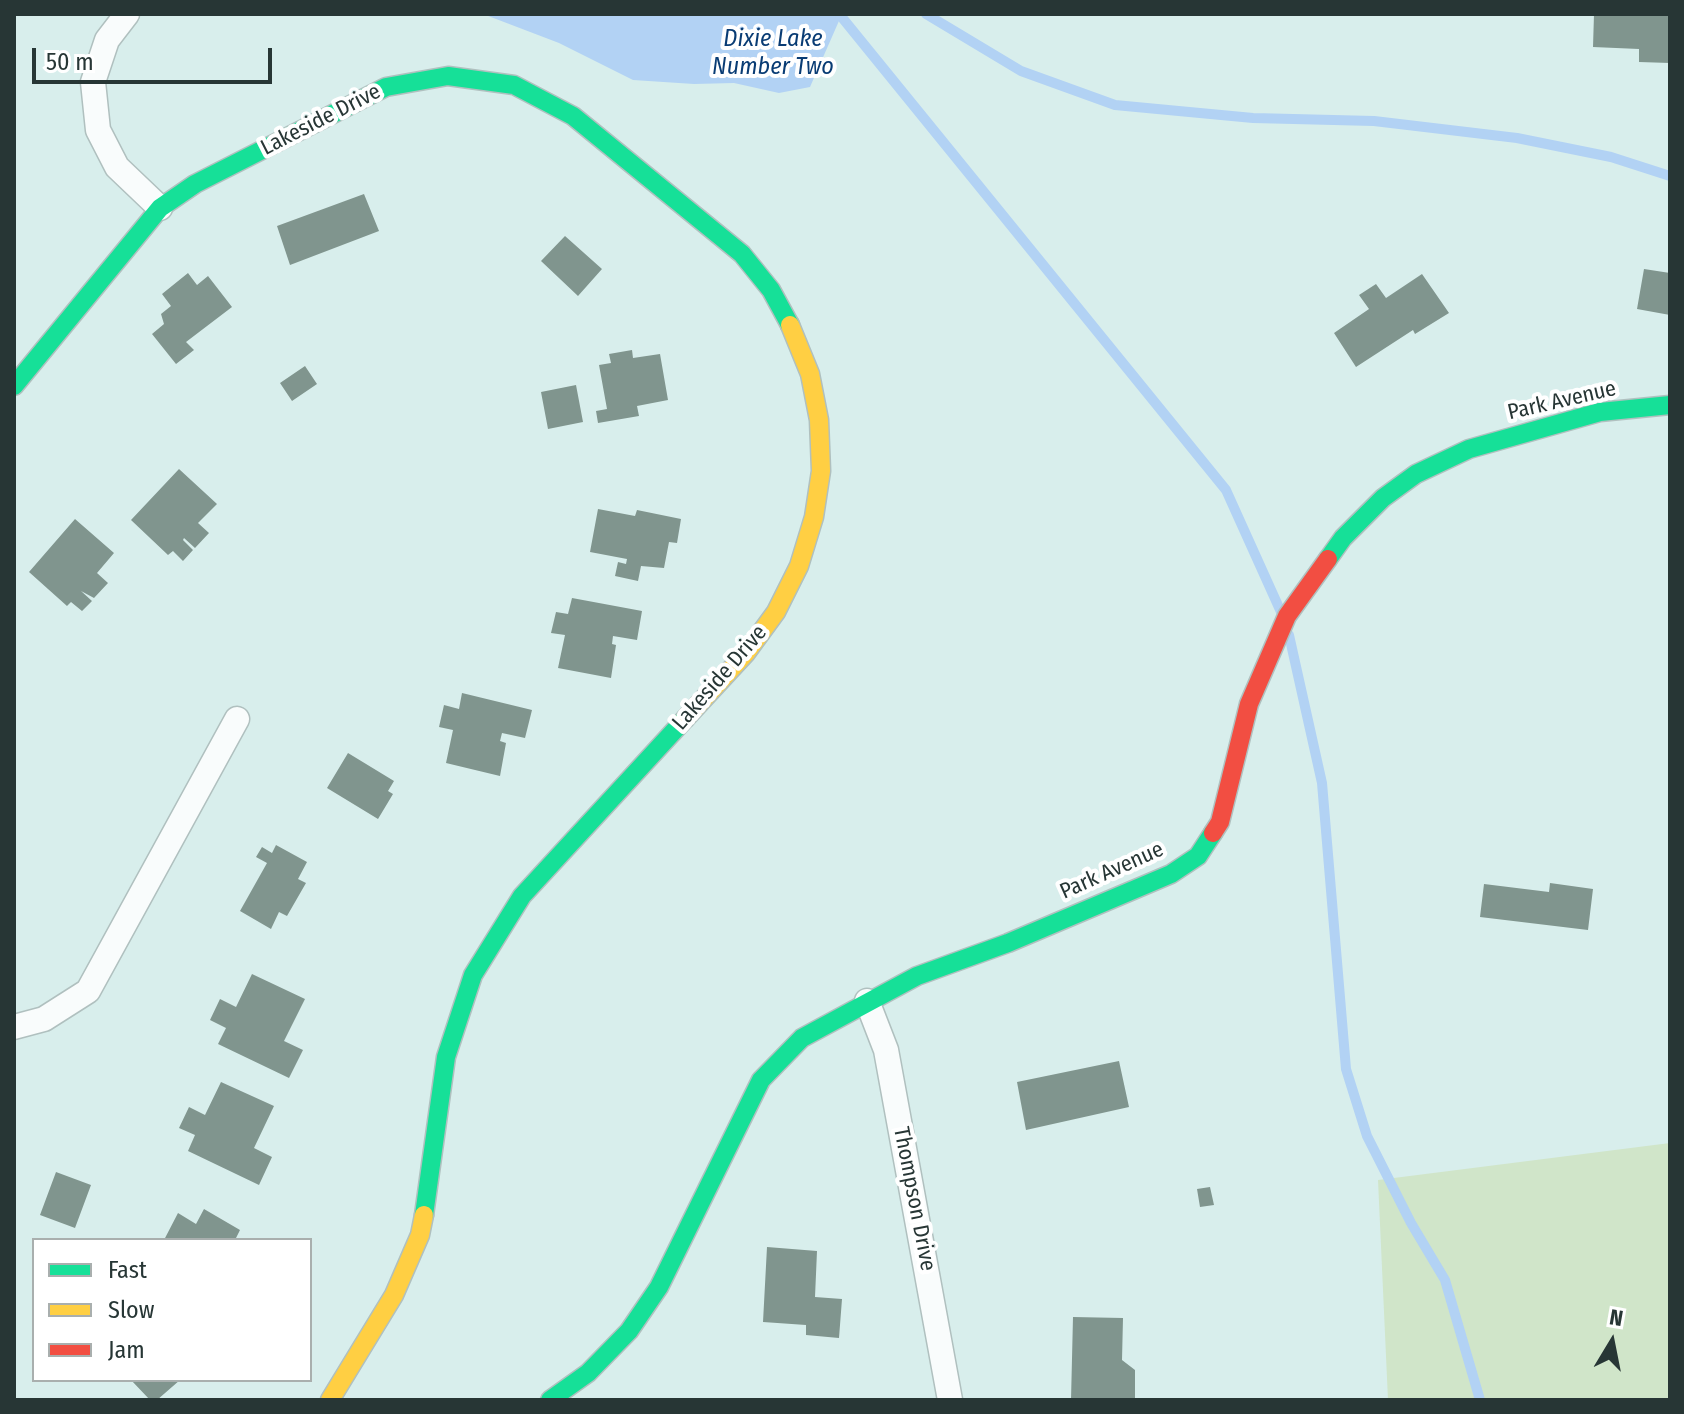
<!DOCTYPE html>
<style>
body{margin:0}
#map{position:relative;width:1684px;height:1414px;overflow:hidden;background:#d8eeec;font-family:"Fira Sans Condensed",sans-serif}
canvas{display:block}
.frame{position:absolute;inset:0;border:16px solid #273635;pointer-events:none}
.legend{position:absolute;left:32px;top:1238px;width:280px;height:144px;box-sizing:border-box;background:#fff;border:2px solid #a9afae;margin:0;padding:10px 14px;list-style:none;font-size:24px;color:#273635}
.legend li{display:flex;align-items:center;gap:16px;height:40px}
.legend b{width:40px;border:2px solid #a9afae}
.north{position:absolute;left:1572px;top:1302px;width:80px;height:80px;-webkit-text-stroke:6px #fff;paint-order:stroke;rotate:10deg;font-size:22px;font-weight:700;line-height:32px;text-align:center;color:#273635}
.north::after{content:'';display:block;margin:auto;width:28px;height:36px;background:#273635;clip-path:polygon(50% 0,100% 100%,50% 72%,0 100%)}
.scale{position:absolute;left:32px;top:48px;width:240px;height:36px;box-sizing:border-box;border:4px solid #273635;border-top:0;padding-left:10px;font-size:24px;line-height:28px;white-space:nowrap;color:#273635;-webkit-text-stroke:6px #fff;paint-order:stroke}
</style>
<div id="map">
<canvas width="1684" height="1414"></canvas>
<div class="frame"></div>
<ul class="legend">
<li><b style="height:10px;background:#16e098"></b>Fast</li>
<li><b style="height:10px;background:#ffcf43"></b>Slow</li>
<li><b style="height:10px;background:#f24e42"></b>Jam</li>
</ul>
<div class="north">N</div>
<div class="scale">50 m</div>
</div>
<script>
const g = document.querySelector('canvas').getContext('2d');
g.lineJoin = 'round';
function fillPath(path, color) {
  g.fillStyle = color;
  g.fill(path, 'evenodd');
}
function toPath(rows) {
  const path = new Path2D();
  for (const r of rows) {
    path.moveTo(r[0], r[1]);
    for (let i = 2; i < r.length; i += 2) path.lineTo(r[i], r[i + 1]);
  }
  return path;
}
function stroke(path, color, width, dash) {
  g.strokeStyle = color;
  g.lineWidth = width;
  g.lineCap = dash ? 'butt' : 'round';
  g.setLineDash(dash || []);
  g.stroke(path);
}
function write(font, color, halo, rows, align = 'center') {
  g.font = font + ' "Fira Sans Condensed",sans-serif';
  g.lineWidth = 8;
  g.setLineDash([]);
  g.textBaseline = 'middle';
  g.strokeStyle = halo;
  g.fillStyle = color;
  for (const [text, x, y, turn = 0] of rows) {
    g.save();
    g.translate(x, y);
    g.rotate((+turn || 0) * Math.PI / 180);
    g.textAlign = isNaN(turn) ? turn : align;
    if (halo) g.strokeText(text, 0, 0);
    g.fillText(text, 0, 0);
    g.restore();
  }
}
const green = toPath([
 [1670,1143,1670,1400,1388,1400,1378,1180]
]);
const water = toPath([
 [483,14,842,14,810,87,779,93,734,83,694,84,633,80,559,43]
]);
const stream = toPath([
 [926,14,1021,71,1115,105,1253,118,1374,121,1517,138,1611,157,1670,176],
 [840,15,1226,490,1281,612],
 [1289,635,1322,783,1346,1069,1367,1136,1411,1223,1445,1280,1480,1400]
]);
const building = toPath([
 [1594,14,1670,14,1670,63,1639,62,1639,49,1593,47],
 [364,194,379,231,290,265,277,226],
 [565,236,602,269,578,296,541,261],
 [1644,269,1670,273,1670,315,1637,309],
 [188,273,197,285,208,276,232,307,186,342,194,350,176,364,152,334,164,324,161,314,171,306,162,294],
 [1422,274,1449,313,1415,334,1413,330,1356,367,1334,333,1369,309,1359,295,1376,284,1386,298],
 [632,350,633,358,660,354,668,400,637,406,639,416,598,423,596,411,607,409,599,365,611,363,609,354],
 [305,366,317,384,292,401,280,383],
 [576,385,583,422,548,429,541,392],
 [179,469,217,504,198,523,209,533,195,548,184,538,183,540,193,550,183,561,173,551,168,555,131,520],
 [598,509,635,516,637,510,681,519,677,543,669,542,664,568,641,566,638,581,615,576,618,562,626,564,627,559,590,552],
 [75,519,114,553,97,573,108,583,94,598,81,591,92,601,82,611,71,602,67,606,29,572],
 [572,598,642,611,637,640,613,636,612,644,616,645,611,678,558,668,565,635,551,633,556,612,568,614],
 [462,693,532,710,525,738,502,733,500,741,506,743,500,776,446,763,453,730,439,727,444,705,459,709],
 [348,753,394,781,388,791,393,794,378,819,327,788],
 [276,845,307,862,298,879,306,883,287,916,279,912,271,929,240,911,267,863,256,857,262,847,272,853],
 [1550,883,1593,889,1588,930,1480,917,1484,884,1549,892],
 [252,974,305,999,284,1041,303,1050,289,1078,218,1044,226,1028,210,1020,220,999,236,1007],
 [1119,1061,1129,1107,1026,1130,1017,1082],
 [221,1082,274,1106,254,1148,272,1157,259,1185,188,1151,195,1135,179,1128,189,1107,205,1115],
 [56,1172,91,1185,75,1228,40,1215],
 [1210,1187,1214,1205,1200,1207,1197,1189],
 [204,1209,240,1230,235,1240,164,1240,178,1213,196,1224],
 [767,1247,817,1251,815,1297,842,1299,839,1338,806,1335,806,1325,763,1322],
 [1073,1317,1123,1318,1122,1360,1135,1370,1135,1400,1071,1400],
 [131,1380,180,1380,157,1400,150,1400]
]);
const street = toPath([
 [127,14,107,40,93,82,98,130,117,167,160,208],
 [867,1001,886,1050,950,1400],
 [14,1027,44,1019,88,991,237,719]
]);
const fast = toPath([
 [14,386,160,208,195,184,386,87,448,76,514,85,573,116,742,254,771,290,790,325],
 [1328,559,1343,538,1383,498,1416,474,1469,449,1600,412,1670,405],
 [424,1215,446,1057,473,975,522,896,685,719],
 [550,1400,588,1373,629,1331,659,1287,761,1080,802,1038,917,976,1008,943,1171,874,1198,856,1213,833]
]);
const slow = toPath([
 [685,719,746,653,776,612,799,566,814,517,821,471,819,420,810,374,790,325],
 [330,1400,394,1295,420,1235,424,1215]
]);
const jam = toPath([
 [1213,833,1220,822,1249,704,1287,616,1328,559]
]);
const streetNames = [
 ["Lakeside Drive",321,120,-27],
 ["Park Avenue",1562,401,-13],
 ["Lakeside Drive",720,678,-49],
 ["Park Avenue",1112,871,-24],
 ["Thompson Drive",914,1199,79]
];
const waterNames = [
 ["Dixie Lake",773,39],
 ["Number Two",773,67]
];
fillPath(green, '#d0e5c9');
fillPath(water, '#b2d2f4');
stroke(stream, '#b2d2f4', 10);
fillPath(building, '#80958e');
stroke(street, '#b0c0bf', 27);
stroke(fast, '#b0c0bf', 21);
stroke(slow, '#b0c0bf', 21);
stroke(jam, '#b0c0bf', 21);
stroke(street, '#f9fcfc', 24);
stroke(fast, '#16e098', 18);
stroke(slow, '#ffcf43', 18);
stroke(jam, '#f24e42', 18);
write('22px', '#273635', '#fff', streetNames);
write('italic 24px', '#093c74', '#fff', waterNames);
</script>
